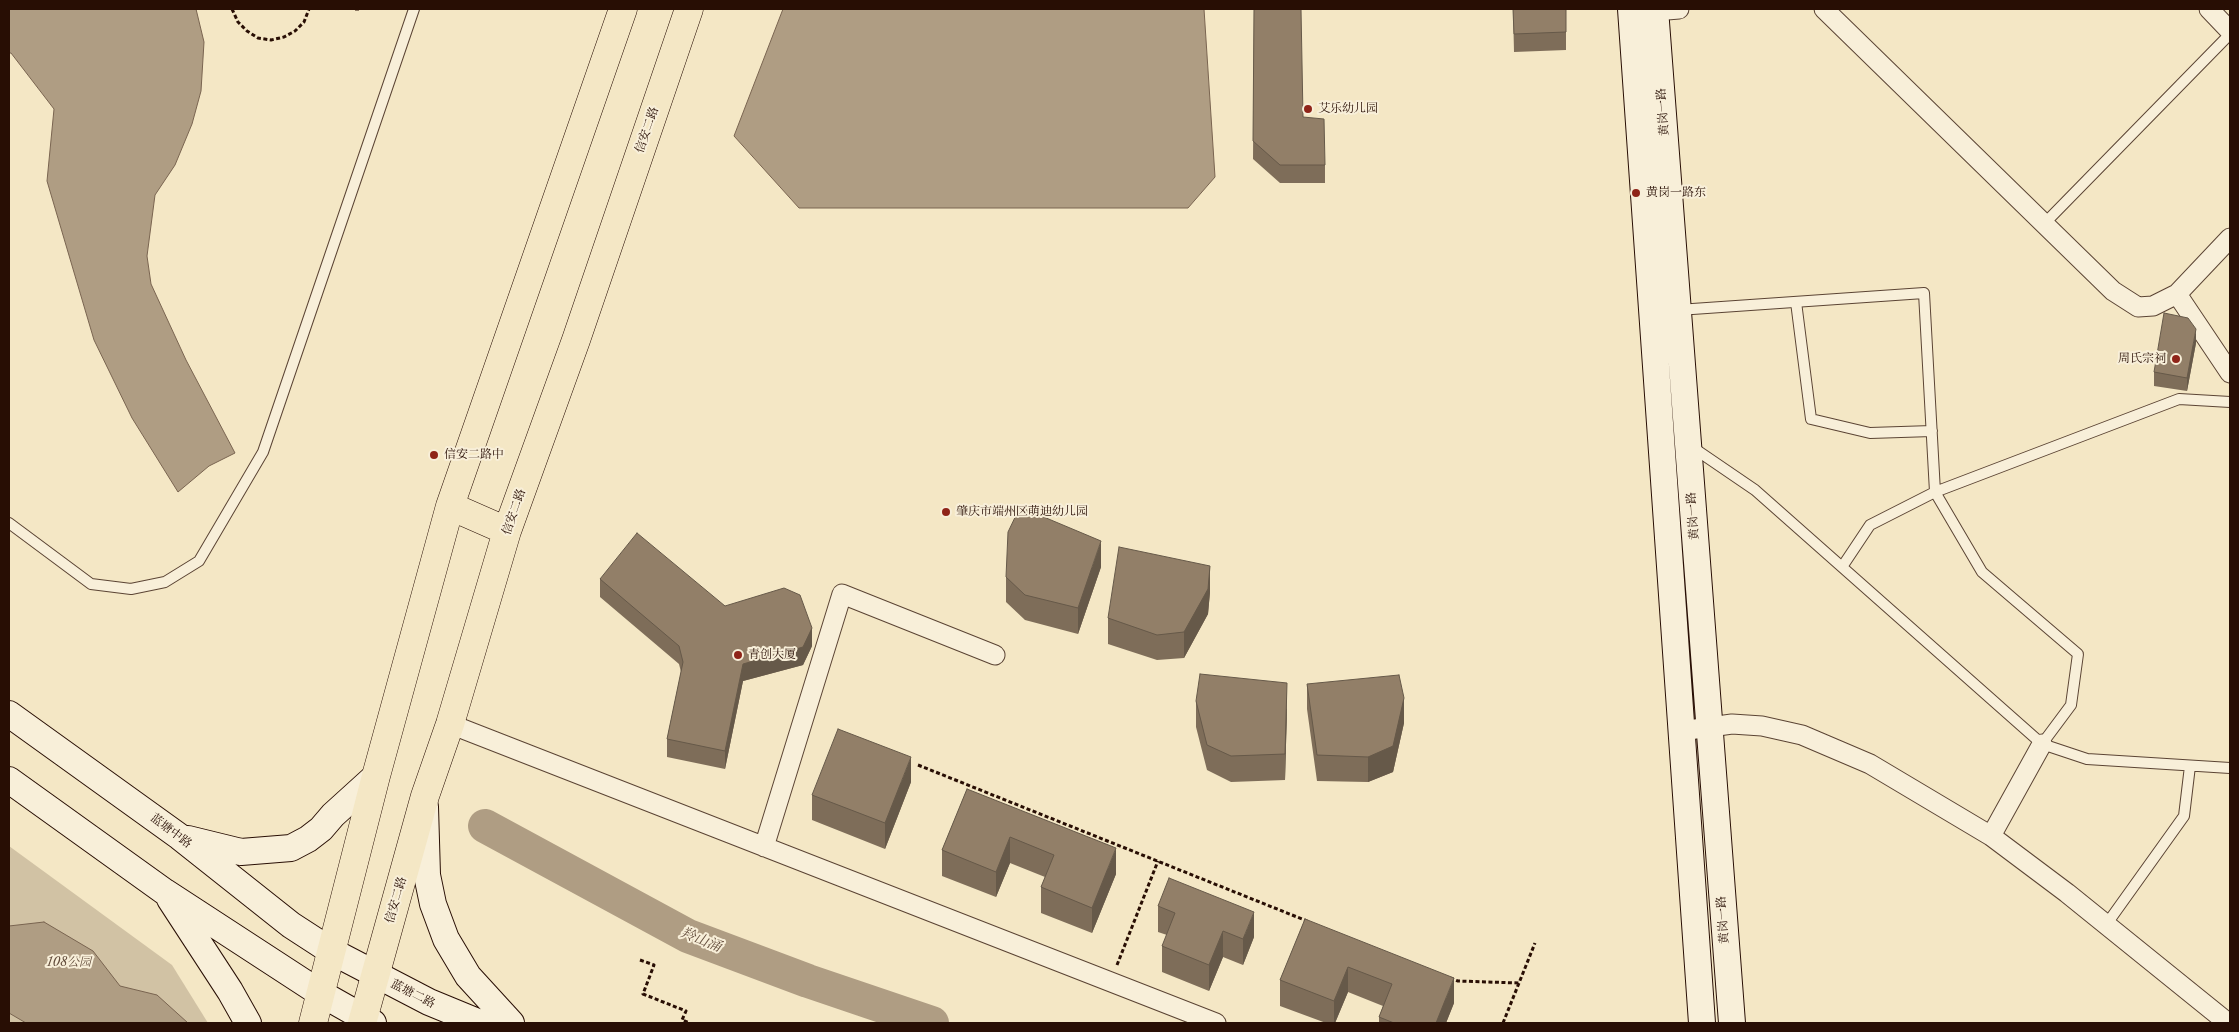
<!DOCTYPE html>
<meta charset="utf-8">
<style>
body{margin:0}
#map{position:relative;width:2239px;height:1032px;overflow:hidden;background:#f4e7c5;font-family:"Libre Caslon Text",serif}
canvas{display:block}
.frame{position:absolute;inset:0;border:10px solid #280e04;pointer-events:none}
</style>
<div id="map">
<canvas width="2239" height="1032"></canvas>
<div class="frame"></div>
</div>
<script>
const g = document.querySelector('canvas').getContext('2d');
g.lineJoin = 'round';
function fillPath(path, color) {
  g.fillStyle = color;
  g.fill(path, 'evenodd');
}
function toPath(rows) {
  const path = new Path2D();
  for (const r of rows) {
    path.moveTo(r[0], r[1]);
    for (let i = 2; i < r.length; i += 2) path.lineTo(r[i], r[i + 1]);
  }
  return path;
}
function stroke(path, color, width, dash) {
  g.strokeStyle = color;
  g.lineWidth = width;
  g.lineCap = dash ? 'butt' : 'round';
  g.setLineDash(dash || []);
  g.stroke(path);
}
function write(font, color, halo, rows, align = 'center') {
  g.font = font + ' "Libre Caslon Text","Noto Serif SC",serif';
  g.lineWidth = 4;
  g.setLineDash([]);
  g.textBaseline = 'middle';
  g.strokeStyle = halo;
  g.fillStyle = color;
  for (const [text, x, y, turn = 0] of rows) {
    g.save();
    g.translate(x, y);
    g.rotate((+turn || 0) * Math.PI / 180);
    g.textAlign = isNaN(turn) ? turn : align;
    if (halo) g.strokeText(text, 0, 0);
    g.fillText(text, 0, 0);
    g.restore();
  }
}
const green = toPath([
 [9,846,172,965,208,1023,9,1023]
]);
const water = toPath([
 [9,9,196,9,204,42,201,91,192,124,175,165,155,195,147,256,151,284,186,360,235,453,209,466,178,492,132,418,94,340,47,181,54,109,11,53,9,53,9,9],
 [783,9,1204,9,1215,177,1188,208,799,208,734,136,783,9],
 [44,922,93,951,120,986,157,995,188,1023,26,1023,9,1013,9,926,44,922]
]);
const river = toPath([
 [485,826,688,936,808,981,932,1023]
]);
const path = toPath([
 [232,9,238,22,247,31,258,38,271,40,284,37,295,31,304,22,309,9],
 [355,9,360,9],
 [918,765,1307,921],
 [640,960,654,965,643,994,686,1011,682,1020,690,1023],
 [1117,965,1158,861],
 [1450,978,1458,981,1519,983],
 [1503,1023,1535,943]
]);
const service = toPath([
 [2044,224,2230,34],
 [1796,302,1811,419,1870,433,1932,431],
 [1678,310,1924,293,1935,492,1982,572,2078,654,2071,705,2042,744],
 [1692,447,1755,490,2042,744,2087,759,2230,768],
 [9,523,91,584,131,589,165,582,199,561,263,452,414,9],
 [1842,567,1870,525,1935,492,2179,399,2230,402],
 [2106,925,2184,816,2190,766]
]);
const minor = toPath([
 [1824,9,2113,291,2138,307,2153,306,2177,294,2230,238],
 [2209,9,2230,31],
 [1655,11,1679,9],
 [2177,294,2230,373],
 [450,724,1216,1023],
 [1681,731,1732,724,1762,726,1802,735,1870,764,1991,836,2067,893,2228,1023],
 [1991,836,2042,744],
 [764,847,842,594,995,655]
]);
const secondary = toPath([
 [1631,9,1702,1023],
 [1655,9,1732,1023],
 [9,714,180,837,291,925,331,951,429,1002,480,1023],
 [9,780,165,892,320,993,373,1023],
 [425,807,427,875,433,904,446,939,468,976,511,1023],
 [188,839,241,852,291,848,308,839,321,829,333,815,376,776],
 [170,899,230,991,248,1023]
]);
const primary = toPath([
 [450,506,507,531],
 [313,1023,376,776,450,506,623,9],
 [362,1023,425,796,450,724,507,531,576,340,689,9]
]);
const wall = toPath([
 [1254,9,1325,165,1325,183,1280,183,1253,159],
 [1513,9,1566,9,1566,50,1514,52],
 [2196,343,2187,391,2154,386,2154,372],
 [1101,567,1078,634,1025,620,1006,602,1006,577],
 [600,579,725,606,812,646,803,665,743,681,725,769,667,757,667,739,681,672,679,664,600,597],
 [1210,592,1208,614,1184,658,1157,660,1108,644,1108,618],
 [1307,684,1404,723,1393,772,1368,782,1317,781,1307,709],
 [1196,701,1287,709,1285,780,1231,782,1207,770,1196,727],
 [911,782,885,849,812,820,812,795],
 [967,789,1116,874,1092,933,1041,913,1041,887,1045,877,1010,863,996,897,942,876,942,850],
 [1158,906,1254,937,1243,965,1223,957,1209,991,1162,972,1162,946,1167,935,1158,932],
 [1305,919,1454,1003,1446,1023,1379,1023,1379,1017,1383,1006,1348,992,1335,1023,1326,1023,1280,1006,1280,980]
]);
const shadedWall = toPath([
 [2196,329,2196,343,2187,391,2187,378],
 [1101,541,1101,567,1078,634,1078,608],
 [1210,566,1210,592,1208,614,1184,658,1184,632],
 [812,628,812,646,803,665,743,681,725,769,725,751,743,664],
 [1287,683,1287,709,1285,780,1285,754],
 [1404,698,1404,723,1393,772,1368,782,1368,757],
 [911,757,911,782,885,849,885,823],
 [1010,837,1010,863,996,897,996,872],
 [1116,848,1116,874,1092,933,1092,908],
 [1254,912,1254,937,1243,965,1243,939],
 [1223,931,1223,957,1209,991,1209,965],
 [1348,967,1348,992,1335,1023,1334,1023,1334,1001],
 [1454,978,1454,1003,1446,1023,1436,1023]
]);
const building = toPath([
 [1254,9,1301,9,1303,117,1324,119,1325,165,1280,165,1253,141,1254,9],
 [1513,9,1566,9,1566,32,1514,34,1513,9],
 [2164,313,2188,318,2196,329,2187,378,2154,372,2164,313],
 [1020,507,1101,541,1078,608,1025,595,1006,577,1008,532,1020,507],
 [637,533,725,606,784,588,800,595,812,628,803,647,743,664,725,751,667,739,683,662,679,646,600,579,637,533],
 [1119,547,1210,566,1208,589,1184,632,1157,635,1108,618,1119,547],
 [1200,674,1287,683,1285,754,1231,756,1207,745,1196,701,1200,674],
 [1399,675,1404,698,1393,746,1368,757,1317,755,1307,684,1399,675],
 [838,729,911,757,885,823,812,795,838,729],
 [967,789,1116,848,1092,908,1041,887,1054,855,1010,837,996,872,942,850,967,789],
 [1169,878,1254,912,1243,939,1223,931,1209,965,1162,946,1175,913,1158,906,1169,878],
 [1305,919,1454,978,1436,1023,1394,1023,1379,1017,1392,984,1348,967,1334,1001,1280,980,1305,919]
]);
const markers = [
 [1308,109,5,"#8f2418"],
 [1636,193,5,"#8f2418"],
 [2176,359,5,"#8f2418"],
 [434,455,5,"#8f2418"],
 [946,512,5,"#8f2418"],
 [738,655,5,"#8f2418"]
];
const poiNames = [
 ["艾乐幼儿园",1318,109],
 ["黄岗一路东",1646,193],
 ["周氏宗祠",2166,359,"right"],
 ["信安二路中",444,455],
 ["肇庆市端州区萌迪幼儿园",956,512],
 ["青创大厦",748,655]
];
const streetNames = [
 ["黄岗一路",1663,112,-94],
 ["信安二路",647,130,-71],
 ["信安二路",514,512,-71],
 ["黄岗一路",1693,516,-94],
 ["蓝塘中路",171,831,37],
 ["信安二路",396,900,-74],
 ["黄岗一路",1723,920,-94],
 ["蓝塘二路",413,994,27]
];
const parkNames = [
 ["108公园",69,963]
];
const waterNames = [
 ["羚山涌",701,940,22]
];
fillPath(green, '#d1c2a4');
fillPath(water, '#af9d83');
stroke(water, '#796450', 1);
stroke(river, '#af9d83', 34);
stroke(service, '#5b4434', 12);
stroke(minor, '#5b4434', 21);
stroke(secondary, '#280e04', 28);
stroke(primary, '#280e04', 29);
stroke(path, '#280e04', 3, [4, 2.5]);
stroke(service, '#f8efd9', 10);
stroke(minor, '#f8efd9', 19);
stroke(secondary, '#f8efd9', 26);
stroke(primary, '#f4e7c5', 28);
fillPath(wall, '#7e6d59');
fillPath(shadedWall, '#665949');
fillPath(building, '#927f68');
stroke(building, '#665949', 1);
for (const [x, y, r, color] of markers) {
  const dot = new Path2D();
  dot.arc(x, y, r, 0, 2 * Math.PI);
  g.fillStyle = color;
  g.fill(dot);
  stroke(dot, '#f8efd9', 2);
}
write('12px', '#280e04', '#f8efd9', poiNames, 'left');
write('12px', '#280e04', '#f8efd9', streetNames);
write('italic 12px', '#634d3c', '#f8efd9', parkNames);
write('italic 14px', '#654e3d', '#f8efd9', waterNames);
</script>
